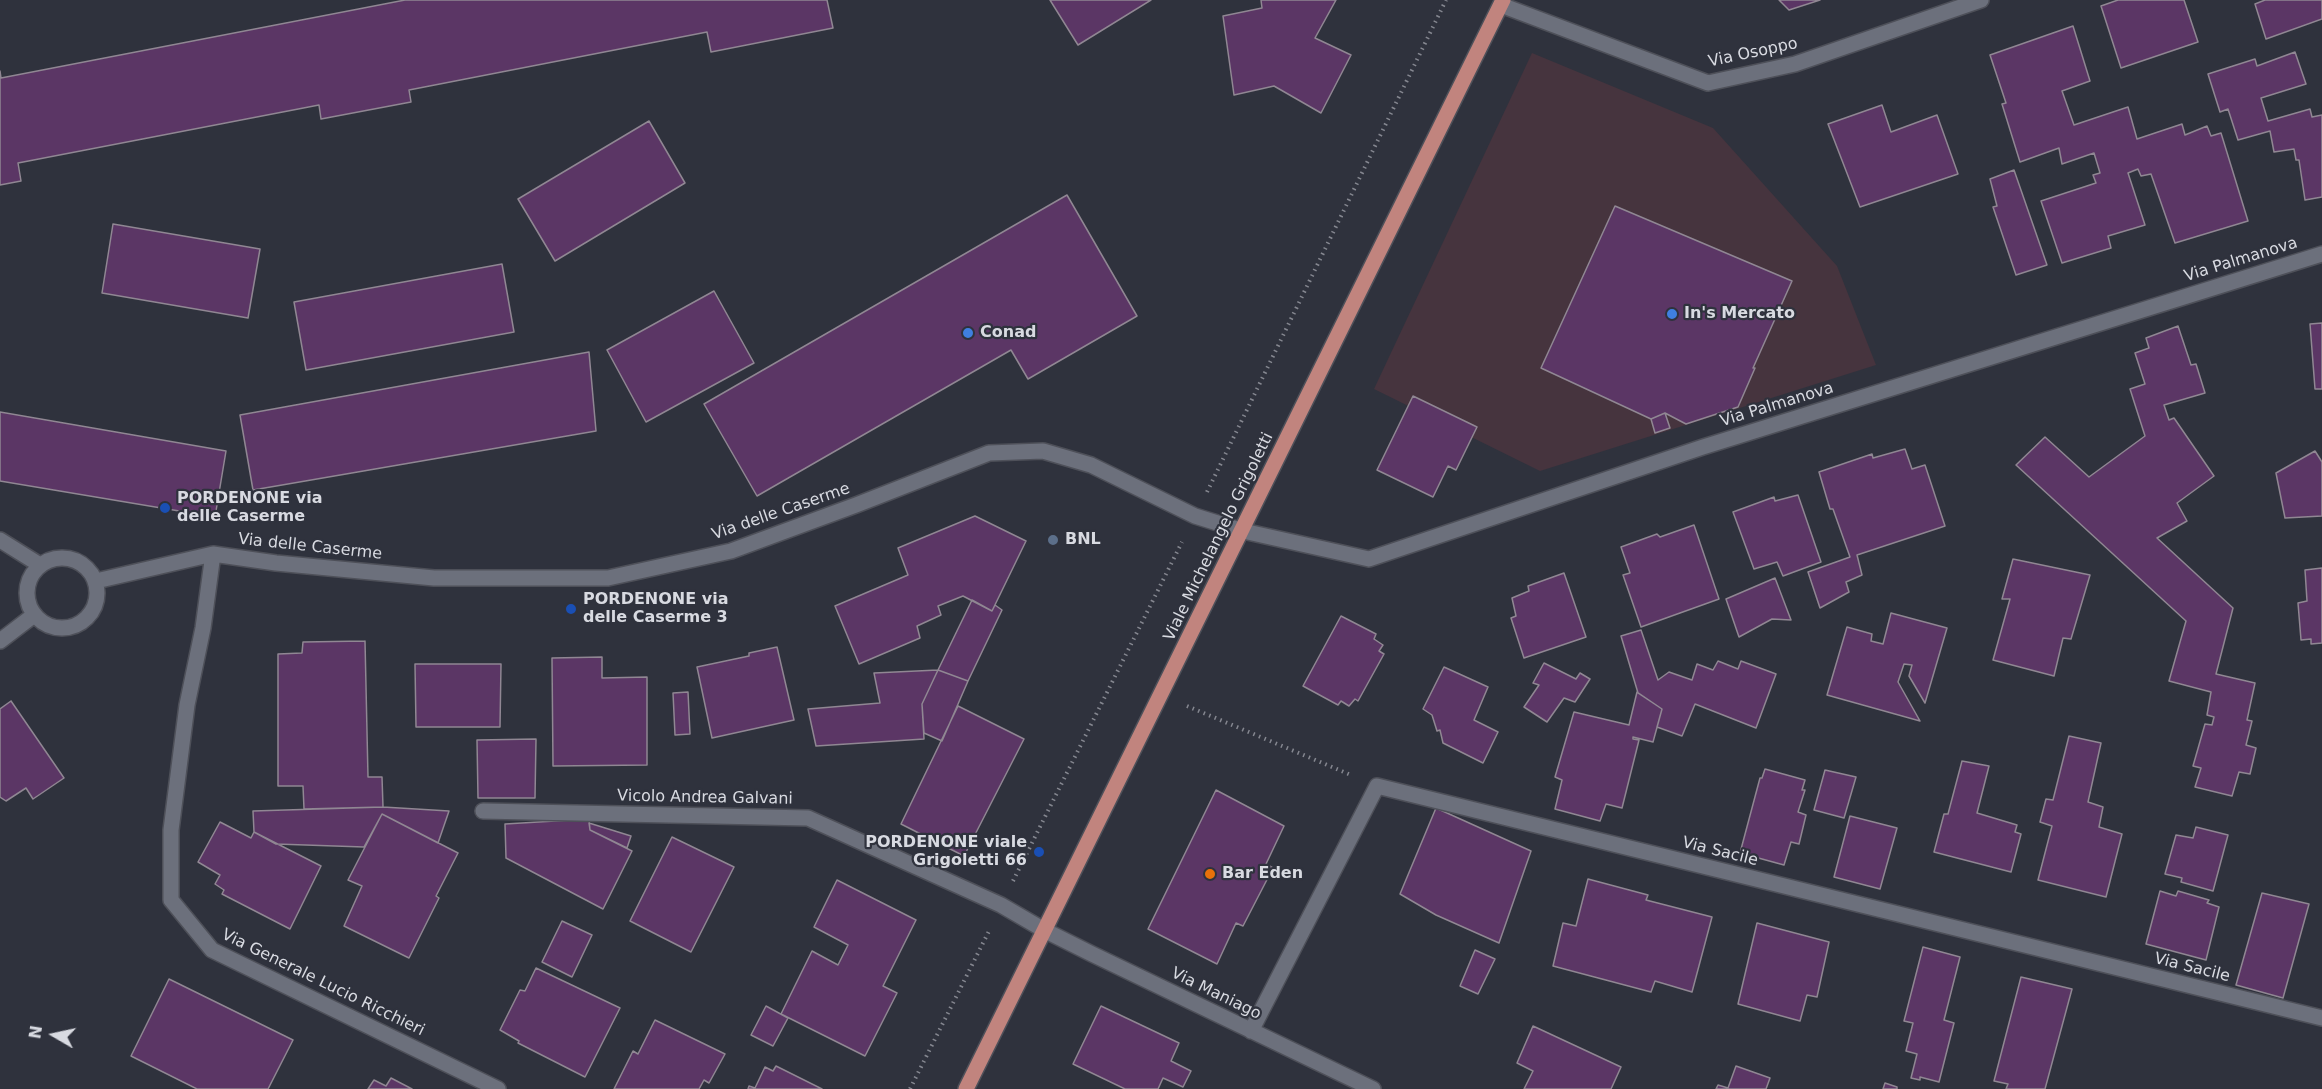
<!DOCTYPE html>
<style>
body{margin:0}
#map{position:relative;width:2322px;height:1089px;overflow:hidden;background:#2f323d;font-family:"DejaVu Sans",sans-serif}
canvas{display:block}
.north{position:absolute;left:24px;top:1005px;width:60px;height:60px;-webkit-text-stroke:4px #2f323d;paint-order:stroke;rotate:279deg;font-size:16px;font-weight:700;line-height:24px;text-align:center;color:#d8dae1}
.north::after{content:'';display:block;margin:auto;width:21px;height:27px;background:#d8dae1;clip-path:polygon(50% 0,100% 100%,50% 72%,0 100%)}
</style>
<div id="map">
<canvas width="2322" height="1089"></canvas>
<div class="north">N</div>
</div>
<script>
const g = document.querySelector('canvas').getContext('2d');
g.lineJoin = 'round';
function fillPath(path, color) {
  g.fillStyle = color;
  g.fill(path, 'evenodd');
}
function toPath(rows) {
  const path = new Path2D();
  for (const r of rows) {
    if (r.length === 3) {
      path.moveTo(r[0] + r[2], r[1]);
      path.arc(r[0], r[1], r[2], 0, 2 * Math.PI);
      continue;
    }
    path.moveTo(r[0], r[1]);
    for (let i = 2; i < r.length; i += 2) path.lineTo(r[i], r[i + 1]);
  }
  return path;
}
function stroke(path, color, width, dash) {
  g.strokeStyle = color;
  g.lineWidth = width;
  g.lineCap = dash ? 'butt' : 'round';
  g.setLineDash(dash || []);
  g.stroke(path);
}
function write(font, color, halo, rows, align = 'center') {
  g.font = font + ' "DejaVu Sans",sans-serif';
  g.lineWidth = 4.5;
  g.setLineDash([]);
  g.textBaseline = 'middle';
  g.strokeStyle = halo;
  g.fillStyle = color;
  for (const [text, x, y, turn = 0] of rows) {
    g.save();
    g.translate(x, y);
    g.rotate((+turn || 0) * Math.PI / 180);
    g.textAlign = isNaN(turn) ? turn : align;
    if (halo) g.strokeText(text, 0, 0);
    g.fillText(text, 0, 0);
    g.restore();
  }
}
const commercial = toPath([
 [1532,53,1713,128,1837,266,1876,365,1540,471,1374,389]
]);
const building = toPath([
 [405,0,827,0,833,28,711,52,707,32,409,90,411,102,321,119,319,105,18,163,21,181,0,185,0,71,1,78,405,0],
 [1050,0,1151,0,1078,45,1050,0],
 [1261,0,1336,0,1315,38,1351,55,1321,113,1274,86,1234,95,1223,16,1262,8,1261,0],
 [1779,0,1820,0,1789,10,1779,0],
 [2118,0,2184,0,2198,42,2121,68,2101,6,2118,0],
 [2265,0,2322,0,2322,19,2266,39,2255,4,2265,0],
 [2073,26,2090,81,2062,91,2074,125,2128,107,2137,139,2182,124,2185,135,2207,126,2211,136,2221,133,2248,221,2175,243,2151,174,2141,176,2138,169,2128,173,2145,225,2108,236,2111,248,2062,263,2041,201,2096,183,2093,175,2100,173,2094,153,2062,164,2059,148,2020,162,2002,104,2006,103,1990,55,2073,26],
 [2295,52,2306,84,2261,98,2268,121,2310,109,2312,117,2322,115,2322,197,2305,200,2299,160,2296,160,2294,149,2274,152,2270,131,2238,140,2228,109,2220,112,2208,74,2255,59,2257,66,2295,52],
 [1882,105,1891,132,1937,115,1958,174,1860,207,1828,124,1882,105],
 [649,121,685,183,555,261,518,199,649,121],
 [2014,170,2047,265,2016,275,1993,207,1997,206,1990,179,2014,170],
 [1067,195,1137,316,1028,379,1011,350,757,496,704,404,1067,195],
 [1615,206,1792,281,1753,368,1755,368,1738,407,1686,424,1665,413,1651,419,1541,368,1615,206],
 [113,224,260,249,248,318,102,293,113,224],
 [502,264,514,332,306,370,294,302,502,264],
 [714,291,754,363,646,422,607,350,714,291],
 [2322,323,2322,389,2315,389,2310,324,2322,323],
 [2178,326,2191,365,2196,364,2205,393,2164,405,2169,420,2174,418,2214,476,2177,503,2187,521,2157,538,2233,608,2216,674,2255,683,2247,720,2252,721,2246,745,2256,748,2250,774,2239,772,2232,796,2195,787,2201,768,2193,766,2205,724,2212,725,2214,717,2207,715,2211,692,2169,681,2186,621,2016,465,2045,437,2089,477,2145,436,2130,389,2145,384,2135,353,2149,348,2146,338,2178,326],
 [589,352,596,431,253,490,240,415,589,352],
 [1413,396,1477,427,1456,470,1448,466,1433,497,1377,470,1413,396],
 [0,412,226,451,215,517,0,481,0,412],
 [1665,413,1670,428,1655,433,1651,419,1665,413],
 [1905,449,1912,469,1925,465,1945,526,1857,555,1862,575,1846,582,1849,592,1820,608,1808,572,1850,557,1833,509,1830,509,1819,472,1872,454,1873,458,1905,449],
 [2315,451,2322,462,2322,516,2285,518,2276,473,2315,451],
 [1798,495,1821,562,1783,576,1777,562,1754,569,1733,512,1774,497,1775,501,1798,495],
 [975,516,1026,541,992,611,963,596,938,606,941,615,917,626,920,638,859,664,835,606,908,575,898,548,975,516],
 [1694,525,1719,599,1641,627,1623,575,1630,573,1621,547,1657,534,1660,537,1694,525],
 [2013,559,2090,575,2071,639,2063,638,2054,676,1993,660,2010,599,2002,599,2013,559],
 [2322,568,2322,643,2311,644,2311,639,2301,640,2298,603,2307,601,2305,570,2322,568],
 [1564,573,1586,637,1524,658,1511,618,1516,616,1512,598,1529,591,1528,586,1564,573],
 [1775,578,1791,620,1772,619,1739,637,1726,599,1775,578],
 [972,600,992,611,995,605,1002,610,968,681,938,670,972,600],
 [1891,613,1947,628,1925,703,1909,676,1912,665,1904,664,1898,682,1920,721,1827,695,1847,627,1872,634,1871,641,1883,644,1891,613],
 [1341,616,1376,634,1374,639,1383,645,1379,651,1384,654,1358,701,1355,699,1349,706,1341,701,1338,705,1303,686,1341,616],
 [1641,630,1658,680,1669,672,1692,680,1697,664,1713,670,1718,661,1738,669,1741,661,1776,674,1756,728,1695,704,1682,736,1657,727,1662,709,1638,693,1621,636,1641,630],
 [365,641,368,777,382,777,383,807,304,809,303,786,278,786,278,654,302,653,303,642,365,641],
 [777,647,794,720,712,738,697,667,749,656,749,653,777,647],
 [602,657,602,678,647,677,647,765,553,766,552,658,602,657],
 [1544,663,1576,679,1580,673,1590,679,1575,702,1564,698,1547,722,1524,707,1539,685,1533,683,1544,663],
 [415,664,501,664,500,727,416,727,415,664],
 [1444,667,1488,687,1474,720,1498,732,1483,763,1443,743,1440,730,1437,731,1432,715,1423,709,1444,667],
 [938,670,922,704,924,739,816,746,808,709,880,703,874,673,938,670],
 [938,670,968,681,942,741,924,733,922,704,938,670],
 [688,692,690,734,675,735,673,693,688,692],
 [1637,692,1662,709,1653,742,1633,737,1633,739,1639,740,1622,808,1606,804,1600,821,1555,809,1562,780,1555,777,1574,712,1629,725,1637,692],
 [11,701,64,778,33,799,26,788,6,801,0,797,0,709,11,701],
 [958,706,1024,739,964,856,901,824,958,706],
 [2069,736,2101,743,2088,802,2103,807,2099,827,2122,834,2106,897,2038,880,2052,826,2040,822,2046,799,2053,800,2069,736],
 [536,739,535,798,478,798,477,740,536,739],
 [1962,761,1989,766,1977,813,2017,825,2015,832,2021,834,2011,872,1934,852,1944,814,1948,814,1962,761],
 [1765,769,1805,780,1802,790,1805,790,1798,812,1806,815,1799,844,1791,842,1784,865,1740,853,1760,778,1762,778,1765,769],
 [1825,770,1856,777,1844,818,1814,810,1825,770],
 [1216,790,1284,826,1266,864,1273,868,1243,926,1236,923,1217,964,1148,929,1216,790],
 [383,807,449,811,438,843,382,814,364,847,276,844,254,832,253,811,383,807],
 [1436,808,1531,851,1499,943,1436,915,1400,894,1436,808],
 [382,814,458,853,436,896,439,898,409,958,344,926,362,886,348,880,382,814],
 [1850,816,1897,828,1880,889,1834,877,1850,816],
 [589,819,590,830,632,851,603,909,506,858,505,824,589,819],
 [220,822,251,838,254,832,321,866,290,929,222,894,224,890,215,884,220,875,198,862,220,822],
 [589,823,631,836,627,848,590,830,589,823],
 [2196,827,2228,835,2213,891,2181,882,2182,878,2165,874,2176,835,2193,838,2196,827],
 [672,837,734,867,691,952,630,921,672,837],
 [1588,879,1648,895,1646,900,1712,917,1692,992,1655,981,1651,992,1553,966,1563,923,1576,926,1588,879],
 [837,880,916,920,883,986,897,993,865,1056,781,1014,812,951,838,965,848,945,814,927,837,880],
 [2160,891,2176,896,2178,891,2209,900,2207,903,2219,907,2206,960,2146,944,2160,891],
 [2262,893,2309,904,2283,998,2236,985,2262,893],
 [562,921,592,935,572,977,542,962,562,921],
 [1757,923,1829,942,1817,997,1807,995,1800,1021,1738,1004,1757,923],
 [1923,947,1960,957,1944,1020,1954,1023,1939,1082,1920,1077,1920,1080,1911,1078,1917,1054,1906,1051,1913,1023,1904,1021,1923,947],
 [1475,950,1495,959,1478,994,1460,986,1475,950],
 [536,968,620,1008,585,1077,518,1043,519,1041,500,1030,520,990,525,991,536,968],
 [2021,977,2072,989,2045,1089,2006,1089,2008,1084,1994,1081,2021,977],
 [169,979,293,1040,268,1089,197,1089,131,1056,169,979],
 [766,1006,788,1018,773,1046,751,1035,766,1006],
 [1101,1006,1179,1043,1171,1061,1191,1071,1183,1087,1163,1078,1158,1089,1125,1089,1073,1064,1101,1006],
 [655,1020,725,1054,709,1083,704,1080,699,1089,614,1089,633,1051,638,1054,655,1020],
 [1533,1026,1621,1067,1611,1089,1524,1089,1533,1071,1517,1063,1533,1026],
 [776,1066,822,1089,748,1089,749,1086,755,1088,765,1067,773,1071,776,1066],
 [1736,1066,1770,1078,1766,1089,1716,1089,1718,1085,1728,1088,1736,1066],
 [391,1078,412,1089,368,1089,374,1080,386,1086,391,1078],
 [1885,1083,1897,1087,1897,1089,1883,1089,1885,1083]
]);
const path = toPath([
 [1207,492,1446,0],
 [1187,706,1351,775],
 [1013,881,1182,542],
 [910,1089,989,931]
]);
const minor = toPath([
 [1501,5,1708,83,1795,64,1981,0],
 [0,540,40,565],
 [213,554,203,628,187,705,171,830,171,900,212,950,498,1089],
 [62,593,35],
 [96,581,213,554,276,563,434,578,608,578,731,551,856,505,989,453,1043,451,1091,465,1195,516,1243,531,1369,559,1703,447,2322,254],
 [0,641,34,615],
 [483,811,808,818,1001,905,1044,930,1092,954,1373,1089],
 [1251,1031,1377,786,2322,1018]
]);
const major = toPath([
 [966,1089,1503,0]
]);
const markers = [
 [1672,314,6,"#3f7fe0"],
 [968,333,6,"#3f7fe0"],
 [165,508,6,"#1a4fb4"],
 [1053,540,6,"#5c6f8a"],
 [571,609,6,"#1a4fb4"],
 [1039,852,6,"#1a4fb4"],
 [1210,874,6,"#e8710a"]
];
const streetNames = [
 ["Via Osoppo",1753,53,-12],
 ["Via Palmanova",2241,260,-17],
 ["Via Palmanova",1777,405,-17],
 ["Via delle Caserme",781,512,-19],
 ["Viale Michelangelo Grigoletti",1219,537,-64],
 ["Via delle Caserme",310,547,6],
 ["Vicolo Andrea Galvani",705,798,1],
 ["Via Sacile",1720,852,14],
 ["Via Sacile",2192,968,14],
 ["Via Generale Lucio Ricchieri",323,983,26],
 ["Via Maniago",1216,994,26]
];
const poiNames = [
 ["In's Mercato",1684,314],
 ["Conad",980,333],
 ["PORDENONE via",177,499],
 ["delle Caserme",177,517],
 ["BNL",1065,540],
 ["PORDENONE via",583,600],
 ["delle Caserme 3",583,618],
 ["PORDENONE viale",1027,843,"right"],
 ["Grigoletti 66",1027,861,"right"],
 ["Bar Eden",1222,874]
];
fillPath(commercial, '#46343e');
fillPath(building, '#5b3665');
stroke(building, '#908793', 1.5);
stroke(minor, '#4e5059', 18);
stroke(major, '#4e5059', 18);
stroke(path, '#858790', 4, [1.5, 4.5]);
stroke(minor, '#6c707c', 15);
stroke(major, '#c1847e', 15);
for (const [x, y, r, color] of markers) {
  const dot = new Path2D();
  dot.arc(x, y, r, 0, 2 * Math.PI);
  g.fillStyle = color;
  g.fill(dot);
  stroke(dot, '#2f323d', 2);
}
write('16px', '#d8dae1', '#2f323d', streetNames);
write('bold 16px', '#d8dae1', '#2f323d', poiNames, 'left');
</script>
